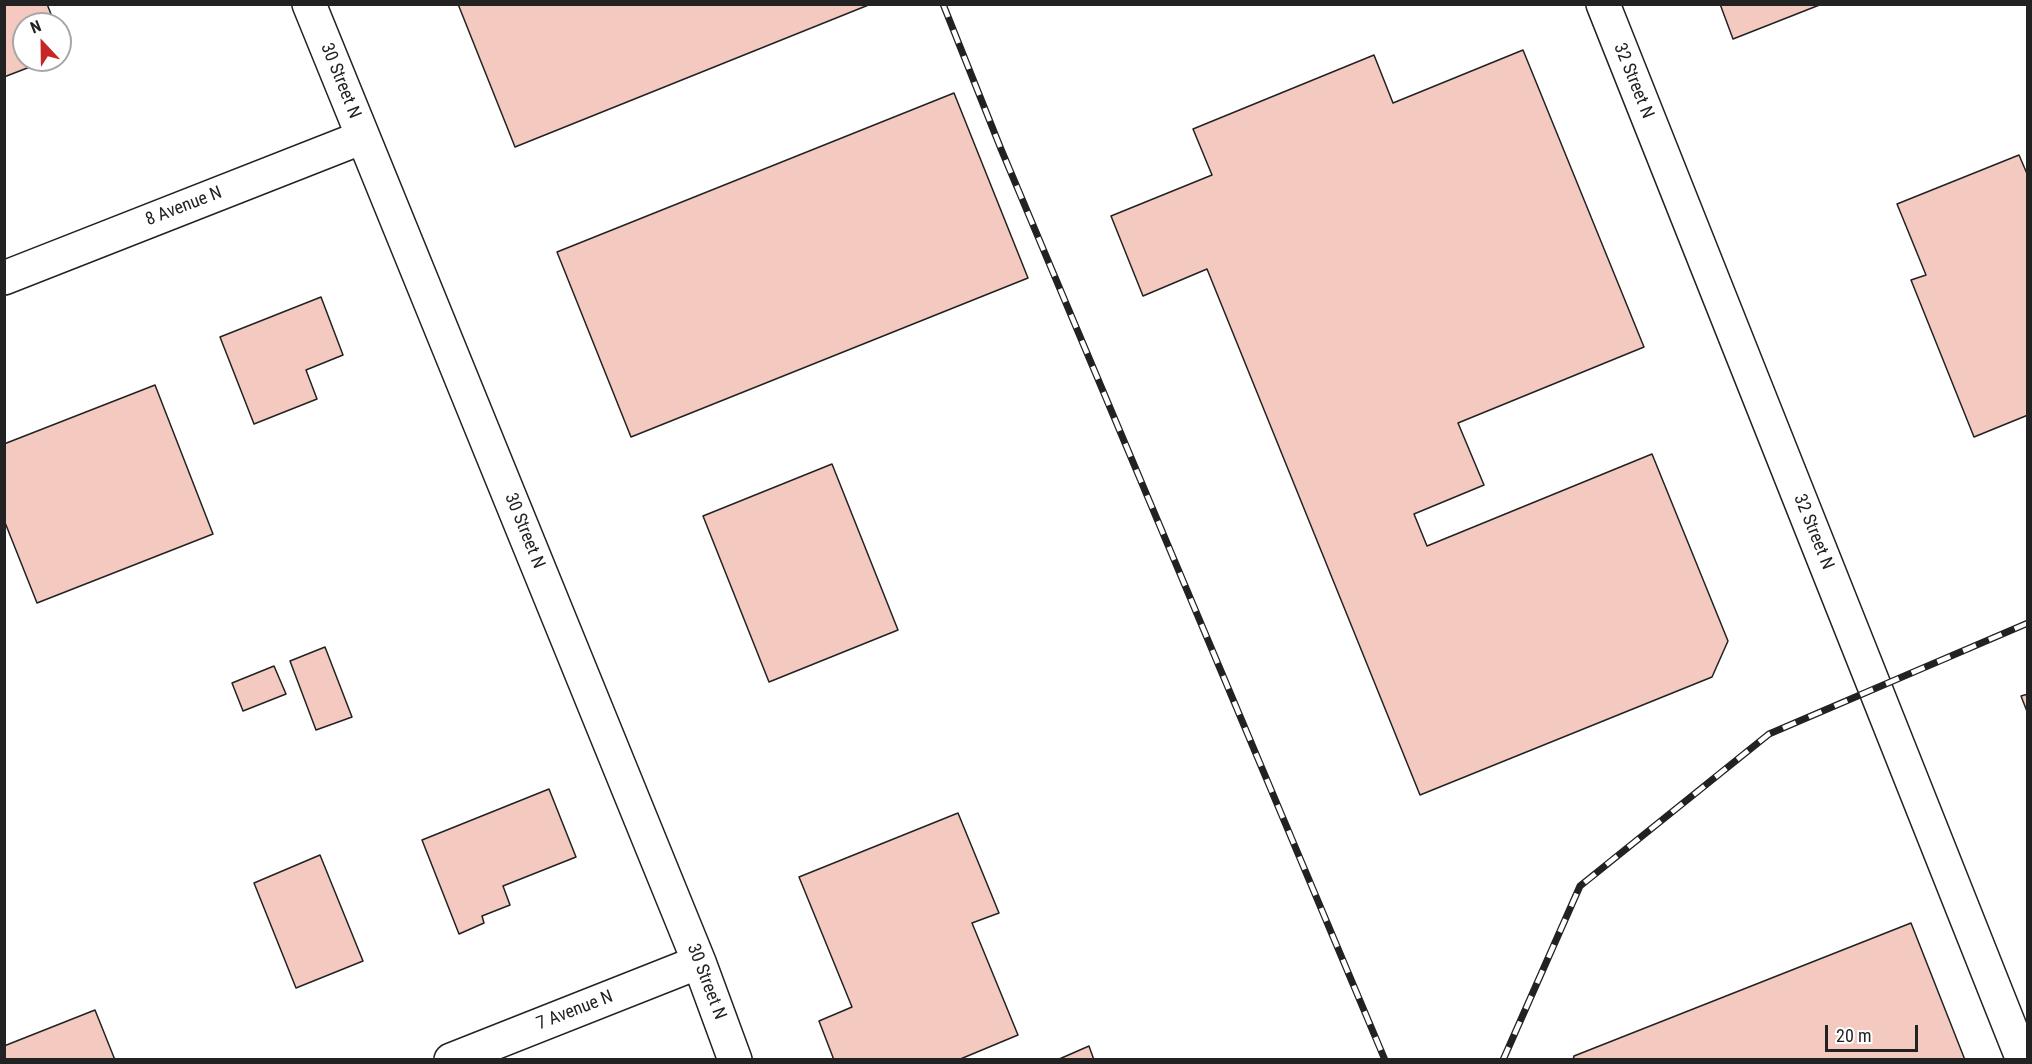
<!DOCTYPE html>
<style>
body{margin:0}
#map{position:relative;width:2032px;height:1064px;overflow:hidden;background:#fff;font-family:"Roboto Condensed",sans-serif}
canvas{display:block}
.frame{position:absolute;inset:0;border:6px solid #222;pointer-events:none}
.north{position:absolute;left:12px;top:12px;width:60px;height:60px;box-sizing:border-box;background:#fff;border:2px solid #a7a7a7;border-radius:50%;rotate:338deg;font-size:16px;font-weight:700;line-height:24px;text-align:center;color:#222}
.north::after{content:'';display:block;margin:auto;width:21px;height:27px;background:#c62828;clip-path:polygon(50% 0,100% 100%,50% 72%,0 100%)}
.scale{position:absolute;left:1825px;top:1025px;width:93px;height:27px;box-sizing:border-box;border:3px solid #222;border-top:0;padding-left:8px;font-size:18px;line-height:21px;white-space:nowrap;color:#222;-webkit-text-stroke:4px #fff;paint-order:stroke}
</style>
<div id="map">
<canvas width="2032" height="1064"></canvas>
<div class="frame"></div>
<div class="north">N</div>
<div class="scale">20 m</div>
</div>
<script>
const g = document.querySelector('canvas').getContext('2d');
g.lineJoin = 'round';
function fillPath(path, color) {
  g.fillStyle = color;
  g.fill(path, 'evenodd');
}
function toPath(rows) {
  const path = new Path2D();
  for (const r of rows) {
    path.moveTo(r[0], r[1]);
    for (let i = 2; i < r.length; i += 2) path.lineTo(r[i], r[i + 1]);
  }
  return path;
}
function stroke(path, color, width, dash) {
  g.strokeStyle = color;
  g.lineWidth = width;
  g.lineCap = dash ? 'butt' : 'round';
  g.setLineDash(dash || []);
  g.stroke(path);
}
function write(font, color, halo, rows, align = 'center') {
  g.font = font + ' "Roboto Condensed",sans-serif';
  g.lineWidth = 4.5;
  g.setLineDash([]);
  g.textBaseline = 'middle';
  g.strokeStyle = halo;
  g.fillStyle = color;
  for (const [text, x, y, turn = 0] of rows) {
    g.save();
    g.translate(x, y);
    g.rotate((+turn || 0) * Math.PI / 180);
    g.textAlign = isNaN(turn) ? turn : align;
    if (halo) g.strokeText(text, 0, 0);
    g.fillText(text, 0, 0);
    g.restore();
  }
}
const building = toPath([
 [4,4,47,4,55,24,24,24,24,60,48,60,4,77,4,4],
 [458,4,871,4,515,147,458,4],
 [1720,4,1822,4,1733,39,1720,4],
 [60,37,66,53,60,55,60,37],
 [1523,50,1644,347,1458,423,1484,485,1414,514,1427,546,1652,454,1728,641,1712,677,1420,795,1207,269,1143,296,1111,216,1212,175,1193,129,1374,55,1393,103,1523,50],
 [954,93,1028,278,631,437,557,252,954,93],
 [2019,155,2028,176,2028,415,1974,437,1911,280,1926,275,1897,204,2019,155],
 [321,297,343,355,306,370,317,399,254,424,220,337,321,297],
 [155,385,213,534,37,603,4,520,4,444,155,385],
 [832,464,898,630,769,682,703,516,832,464],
 [325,647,352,717,316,730,290,661,325,647],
 [274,666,286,694,243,711,232,683,274,666],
 [2028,694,2028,714,2021,696,2028,694],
 [549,789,576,857,503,886,510,905,482,916,484,923,459,934,422,840,549,789],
 [958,813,999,913,972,923,1018,1035,958,1060,834,1060,819,1021,852,1007,799,877,958,813],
 [320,855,363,961,296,988,254,883,320,855],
 [1911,923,1965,1060,1573,1060,1574,1056,1911,923],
 [95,1010,115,1060,4,1060,4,1046,95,1010],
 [1089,1046,1094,1060,1057,1060,1089,1046]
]);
const minor = toPath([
 [309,4,699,962,735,1060],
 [1603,4,2023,1060],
 [4,278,363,137],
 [451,1060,699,962]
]);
const rail = toPath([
 [943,4,1001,149,1385,1060],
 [1503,1060,1580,886,1769,734,2028,623]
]);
const streetNames = [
 ["30 Street N",340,81,68],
 ["32 Street N",1633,81,68],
 ["8 Avenue N",184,207,-21],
 ["30 Street N",524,531,68],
 ["32 Street N",1813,532,68],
 ["30 Street N",706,982,69],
 ["7 Avenue N",575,1011,-21]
];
fillPath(building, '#f3c9c0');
stroke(building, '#222', 1.5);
stroke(minor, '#222', 36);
stroke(minor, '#fff', 33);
stroke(rail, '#222', 7);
stroke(rail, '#fff', 4.5, [14]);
write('18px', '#222', '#fff', streetNames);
</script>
